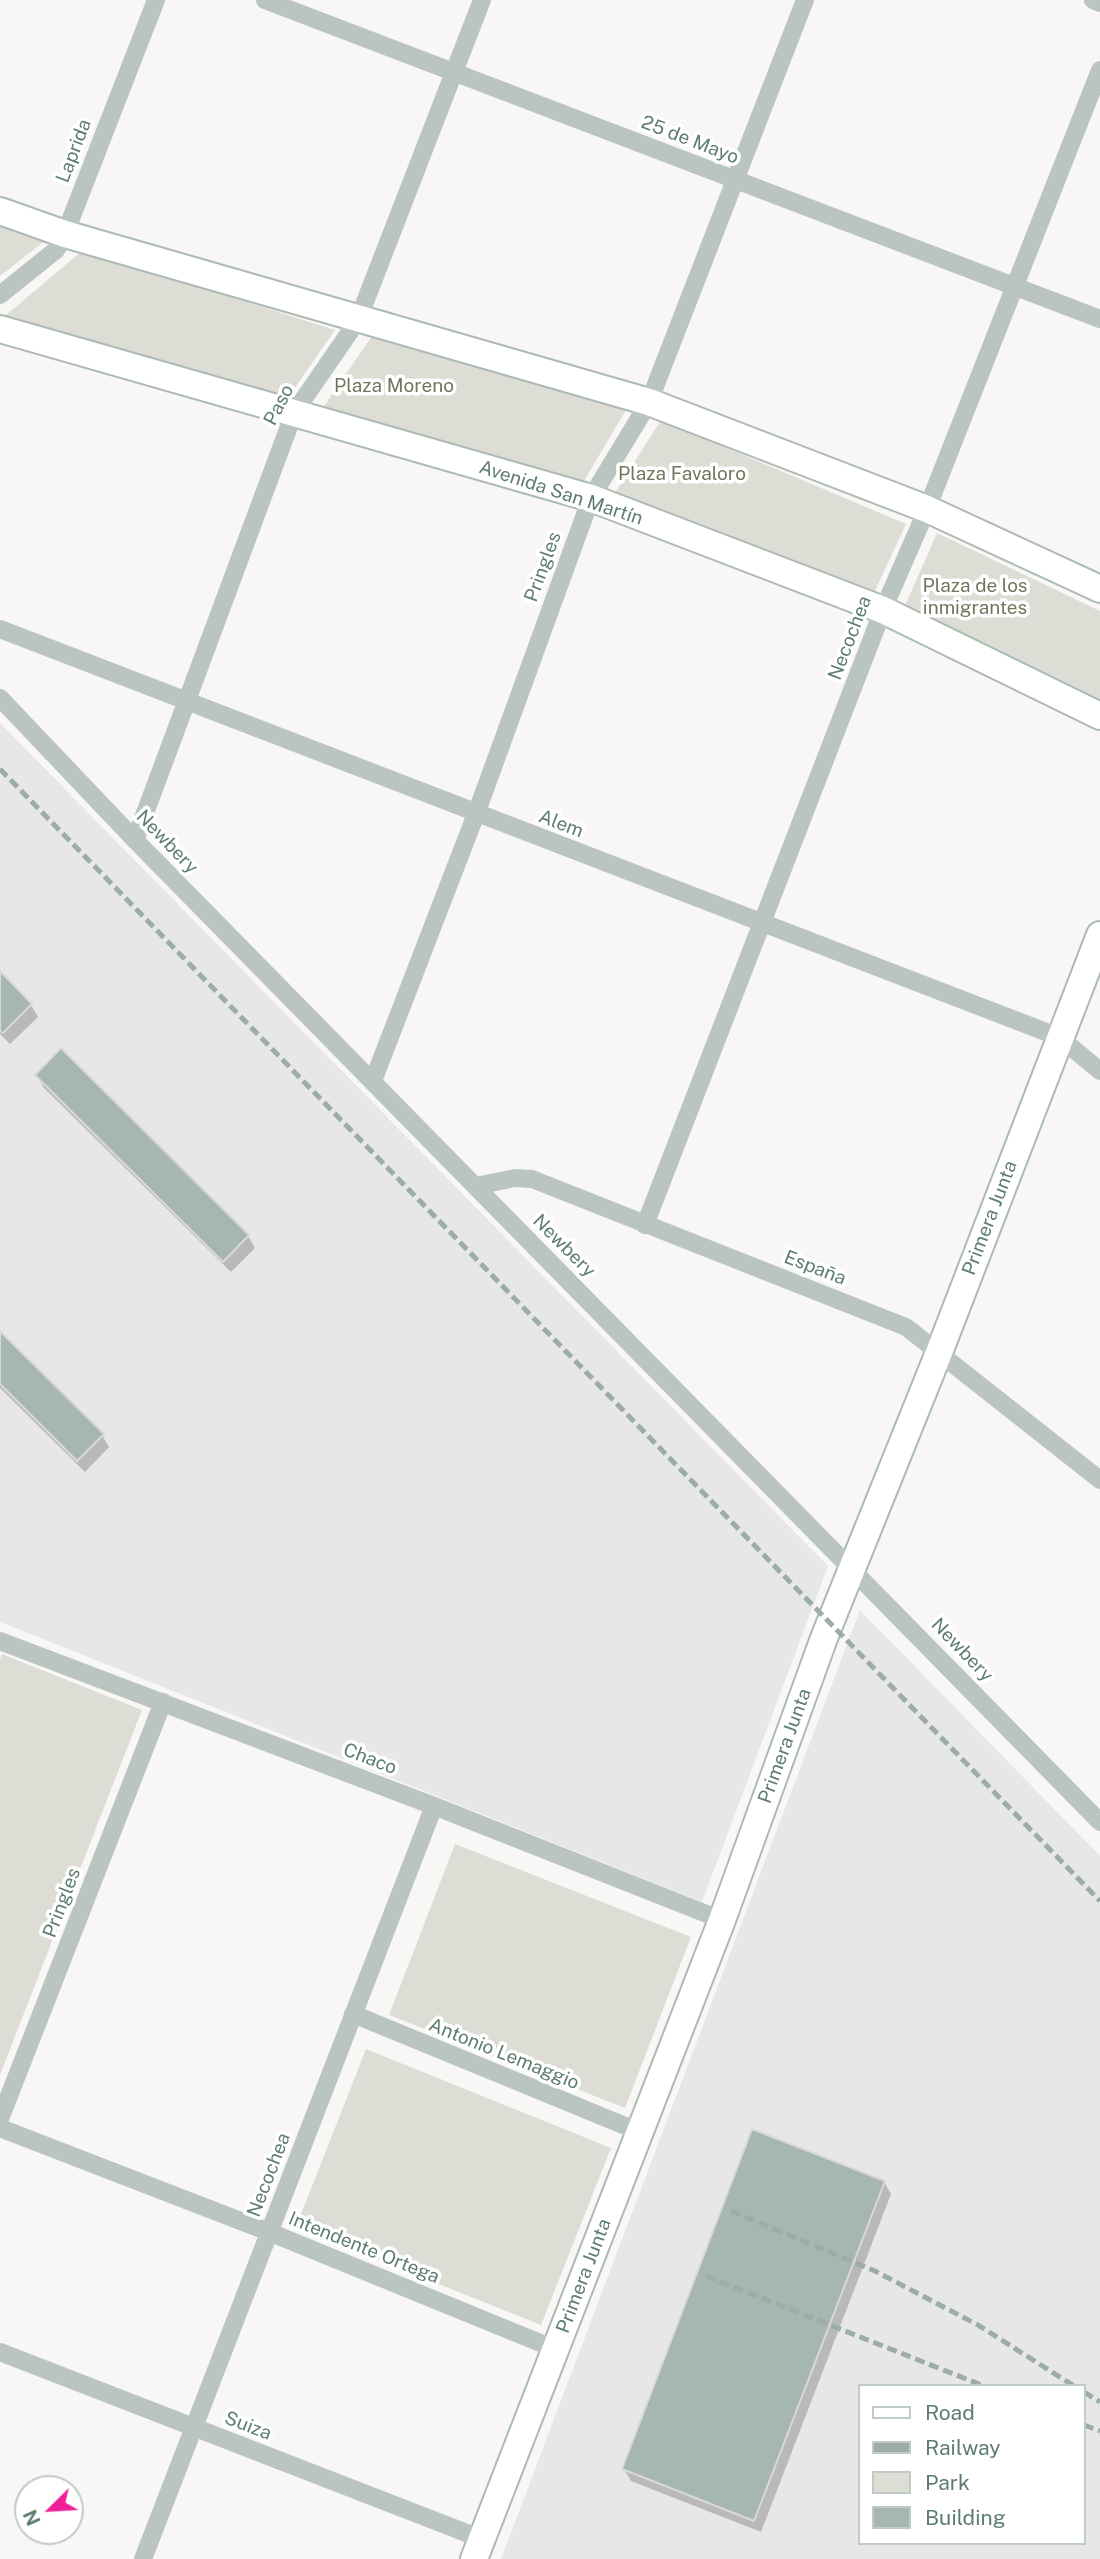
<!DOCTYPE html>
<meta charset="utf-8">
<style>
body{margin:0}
#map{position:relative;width:1100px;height:2559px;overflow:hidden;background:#f9f7f6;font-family:"Public Sans",sans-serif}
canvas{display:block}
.legend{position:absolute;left:858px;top:2384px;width:228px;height:161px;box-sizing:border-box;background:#fff;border:2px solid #bfcbc6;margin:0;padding:9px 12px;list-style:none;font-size:21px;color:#5e7d71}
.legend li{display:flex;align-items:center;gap:14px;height:35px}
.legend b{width:35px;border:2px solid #bfcbc6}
.north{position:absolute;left:14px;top:2475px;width:70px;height:70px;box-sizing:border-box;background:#fff;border:2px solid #bfcbc6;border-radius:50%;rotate:246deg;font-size:19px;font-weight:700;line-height:28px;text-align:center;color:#5e7d71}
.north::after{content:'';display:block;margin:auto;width:24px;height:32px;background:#ef2097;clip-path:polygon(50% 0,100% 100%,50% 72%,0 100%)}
</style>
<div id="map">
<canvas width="1100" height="2559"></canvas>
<ul class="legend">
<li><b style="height:9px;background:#fff"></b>Road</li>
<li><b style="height:9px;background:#9caca6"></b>Railway</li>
<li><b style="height:19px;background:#deddd5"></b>Park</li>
<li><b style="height:19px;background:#a6b7b0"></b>Building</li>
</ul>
<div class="north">N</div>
</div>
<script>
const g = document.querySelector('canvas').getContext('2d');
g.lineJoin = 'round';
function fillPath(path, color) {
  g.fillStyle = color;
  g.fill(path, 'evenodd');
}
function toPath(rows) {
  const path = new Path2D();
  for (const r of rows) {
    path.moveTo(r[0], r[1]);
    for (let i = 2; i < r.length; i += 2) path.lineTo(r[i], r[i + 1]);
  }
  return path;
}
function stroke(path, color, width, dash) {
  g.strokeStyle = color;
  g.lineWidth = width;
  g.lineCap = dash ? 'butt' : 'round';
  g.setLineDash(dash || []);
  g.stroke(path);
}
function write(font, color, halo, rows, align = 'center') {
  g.font = font + ' "Public Sans",sans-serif';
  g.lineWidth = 7;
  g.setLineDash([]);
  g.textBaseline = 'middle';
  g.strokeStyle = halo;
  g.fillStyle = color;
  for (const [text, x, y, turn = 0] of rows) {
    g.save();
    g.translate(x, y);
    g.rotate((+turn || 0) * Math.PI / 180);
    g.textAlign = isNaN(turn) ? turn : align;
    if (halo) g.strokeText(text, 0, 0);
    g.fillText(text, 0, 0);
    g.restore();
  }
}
const built = toPath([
 [0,723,828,1566,702,1902,0,1622],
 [860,1610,1100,1856,1100,2559,501,2559],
 [860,2386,1084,2386,1084,2543,860,2543]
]);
const green = toPath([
 [0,222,46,240,0,276],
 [83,250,335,330,285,402,5,316],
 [372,336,626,410,584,481,322,409],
 [661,420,906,524,873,595,615,493],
 [937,533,1100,611,1100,703,903,610],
 [2,1654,142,1710,0,2075,0,1660],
 [455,1844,691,1937,625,2108,389,2015],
 [366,2049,611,2148,541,2325,296,2227]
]);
const shadow = toPath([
 [0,973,31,1005,38,1017,10,1044,0,1034],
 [37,1076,248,1236,255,1248,231,1272,44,1088],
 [0,1334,102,1435,109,1447,85,1472,0,1388],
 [884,2182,891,2194,761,2532,631,2481,624,2469]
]);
const building = toPath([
 [0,971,32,1004,3,1033,0,1031,0,971],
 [61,1048,249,1235,223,1262,35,1075,61,1048],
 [0,1331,104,1434,77,1461,0,1384,0,1331],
 [752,2129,885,2181,754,2521,622,2469,752,2129]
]);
const minor = toPath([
 [265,0,1100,319],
 [1093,0,1100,3],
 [0,295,56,250,65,234,156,0],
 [0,629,1059,1037,1100,1071],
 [0,698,135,840,1100,1822],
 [135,840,294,413,358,320,482,0],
 [373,1081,476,814,591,498,649,402,805,0],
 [476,1186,515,1178,532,1179,906,1327,1100,1480],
 [645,1225,883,610,927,509,1100,70],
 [0,1641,434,1806,722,1920],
 [353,2014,640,2132],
 [0,2119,163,1702],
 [0,2128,269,2232,555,2349],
 [0,2352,482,2539],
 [143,2559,434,1806]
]);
const secondary = toPath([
 [0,211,65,234,649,402,927,509,1100,589],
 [0,329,591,498,883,610,1100,716],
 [474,2559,722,1920,824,1638,940,1350,1100,935]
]);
const rail = toPath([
 [0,769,1100,1901],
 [731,2211,875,2271,978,2325,1074,2386],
 [706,2276,984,2386],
 [1084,2392,1100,2402],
 [1084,2425,1100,2431]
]);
const streetNames = [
 ["25 de Mayo",690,140,21],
 ["Laprida",74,151,-69],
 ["Paso",279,405,-63],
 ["Avenida San Martín",561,493,18],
 ["Pringles",543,567,-70],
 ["Necochea",850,638,-69],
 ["Alem",561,824,21],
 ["Newbery",167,842,46],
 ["Primera Junta",990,1218,-69],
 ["Newbery",564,1246,45],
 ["España",815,1268,21],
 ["Newbery",962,1650,46],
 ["Primera Junta",785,1746,-70],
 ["Chaco",370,1759,21],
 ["Pringles",62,1903,-69],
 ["Antonio Lemaggio",504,2054,22],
 ["Necochea",269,2175,-69],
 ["Intendente Ortega",364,2248,22],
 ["Primera Junta",584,2276,-69],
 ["Suiza",248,2426,21]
];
const parkNames = [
 ["Plaza Moreno",394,386],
 ["Plaza Favaloro",682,474],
 ["Plaza de los",975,586],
 ["inmigrantes",975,608]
];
fillPath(built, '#e7e8e6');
fillPath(green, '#deddd5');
fillPath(shadow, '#0003');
fillPath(building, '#a6b7b0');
stroke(building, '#dbd9d8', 2);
stroke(secondary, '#acbab5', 30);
stroke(minor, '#bac5c1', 18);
stroke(secondary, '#fff', 26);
stroke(rail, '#9caca6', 5, [10, 5]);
write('19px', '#5e7d71', '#fff', streetNames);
write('19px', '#75755d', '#fff', parkNames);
</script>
